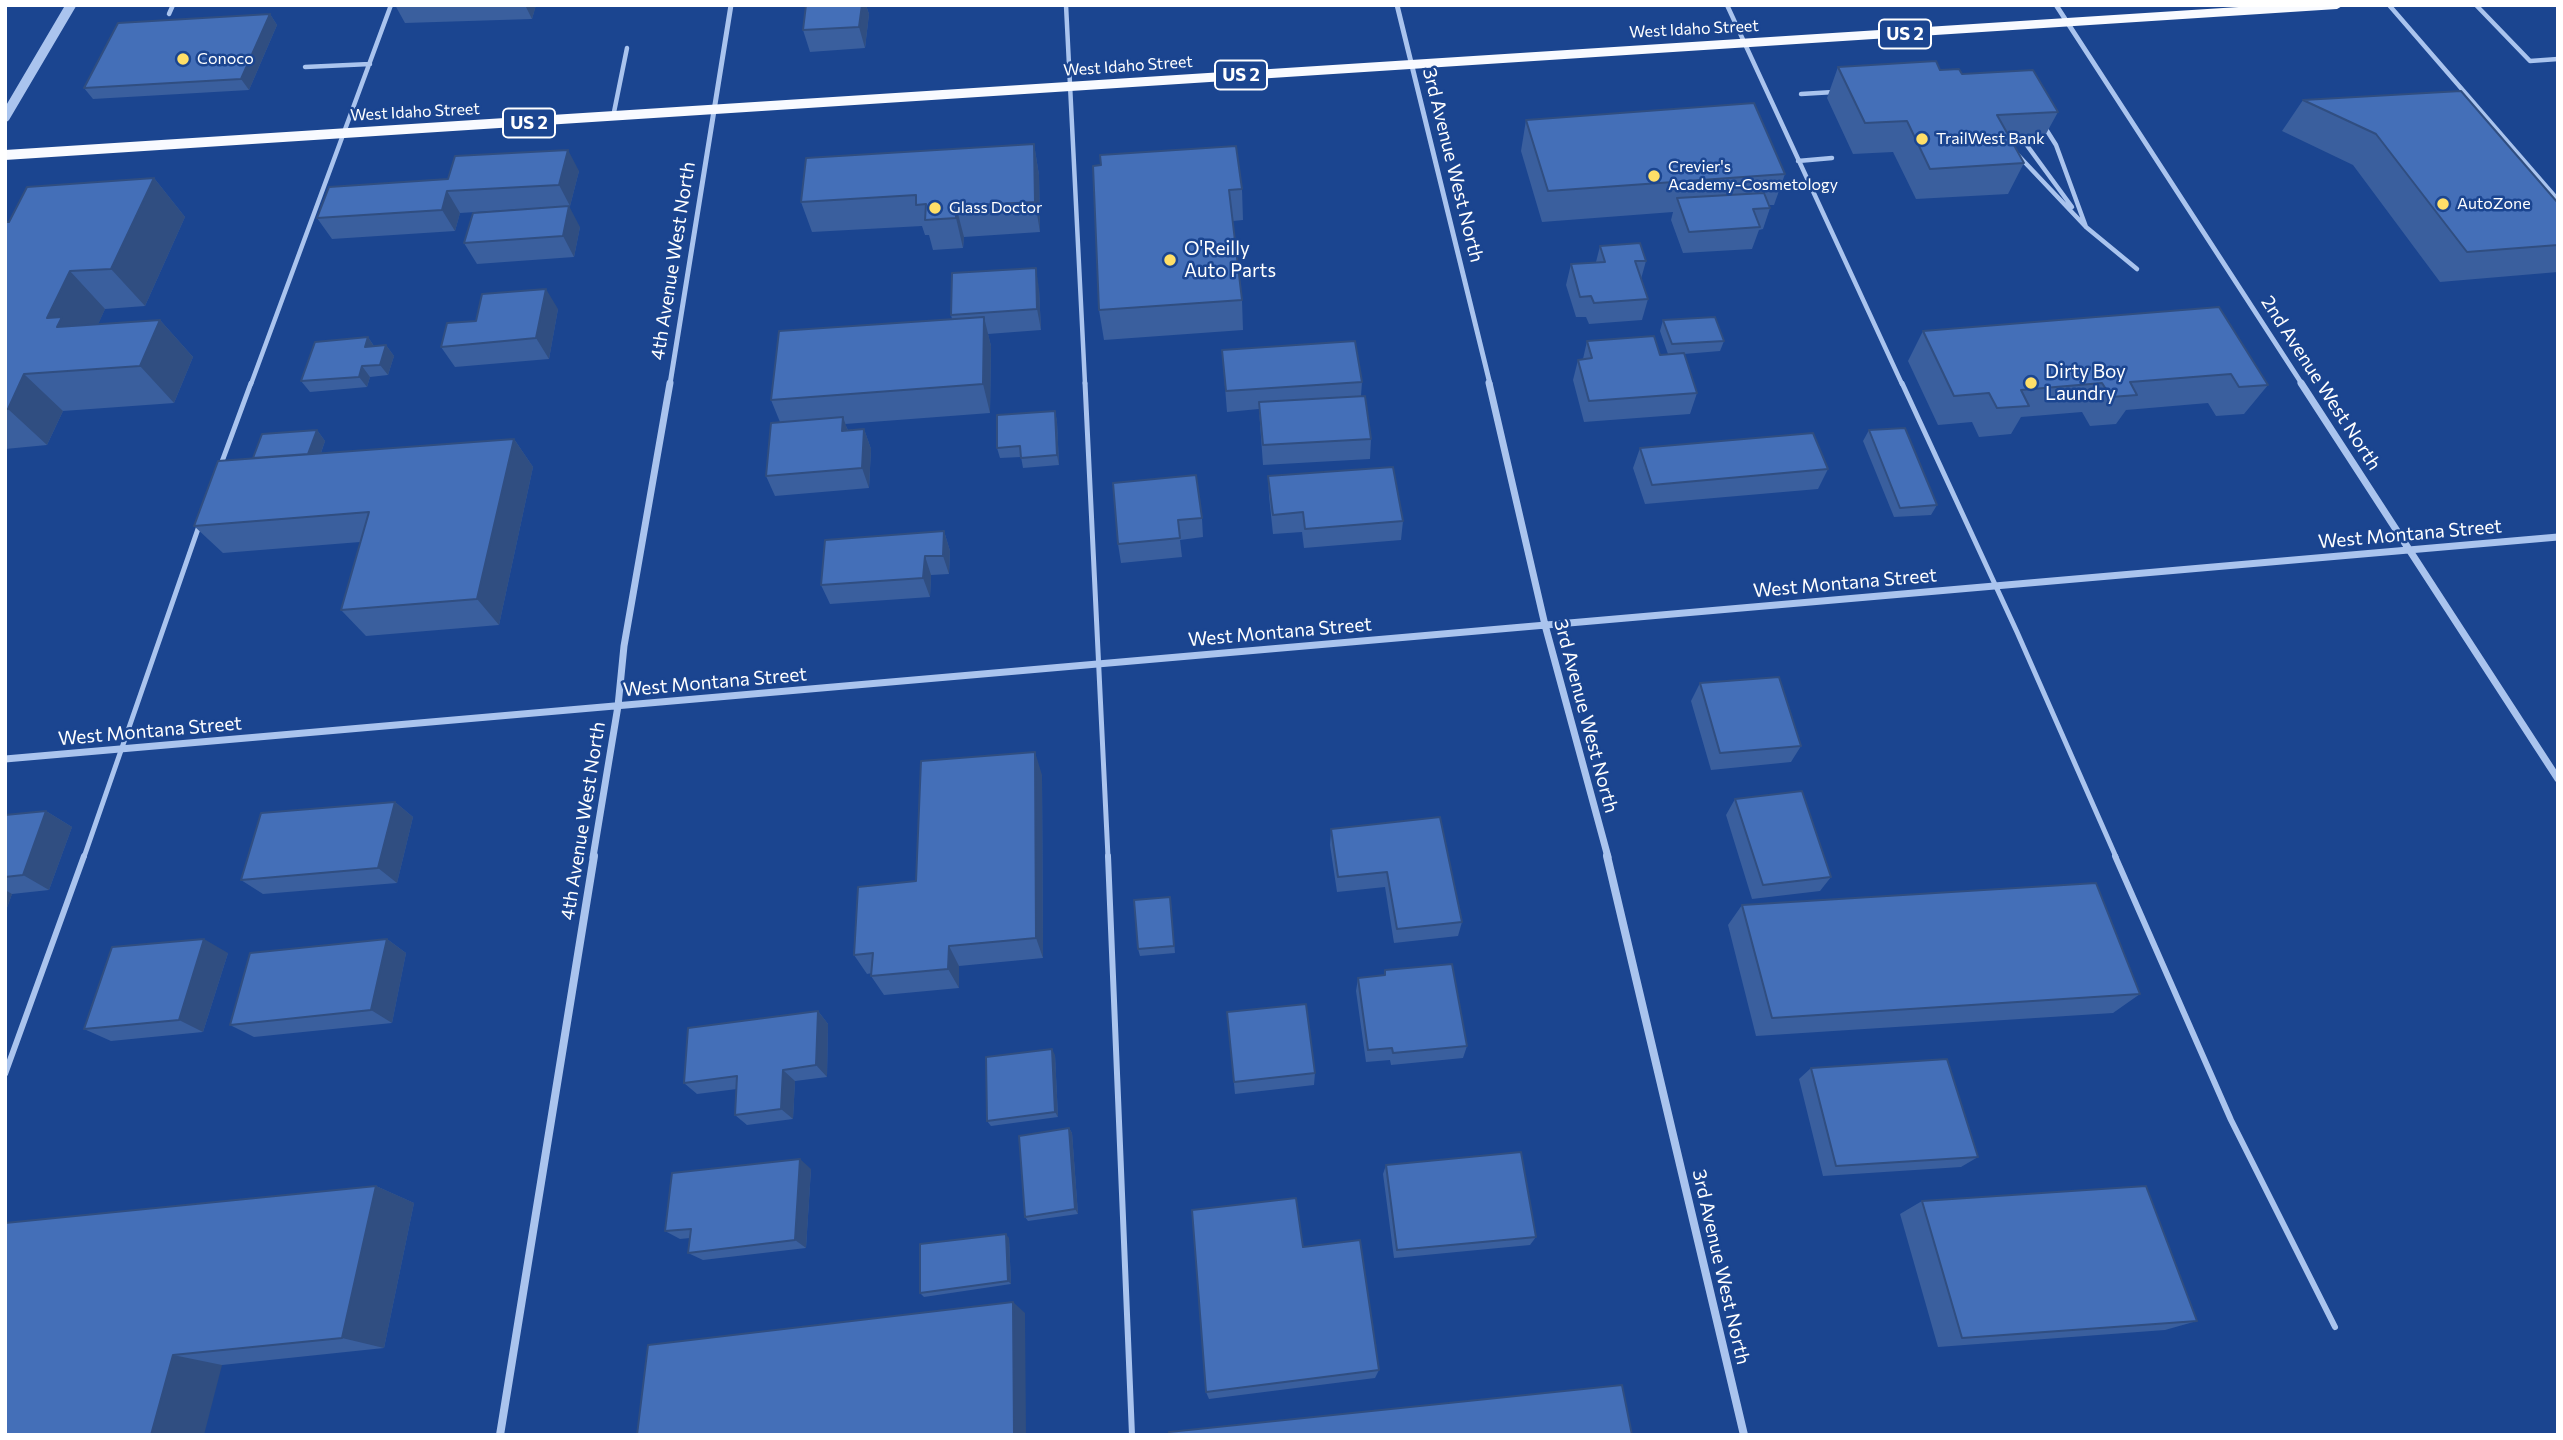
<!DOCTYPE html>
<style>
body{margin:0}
#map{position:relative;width:2563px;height:1440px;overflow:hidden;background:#1b4590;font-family:Commissioner,sans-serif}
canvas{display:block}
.frame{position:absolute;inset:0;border:7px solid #fff;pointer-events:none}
</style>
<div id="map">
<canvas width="2563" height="1440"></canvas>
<div class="frame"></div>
</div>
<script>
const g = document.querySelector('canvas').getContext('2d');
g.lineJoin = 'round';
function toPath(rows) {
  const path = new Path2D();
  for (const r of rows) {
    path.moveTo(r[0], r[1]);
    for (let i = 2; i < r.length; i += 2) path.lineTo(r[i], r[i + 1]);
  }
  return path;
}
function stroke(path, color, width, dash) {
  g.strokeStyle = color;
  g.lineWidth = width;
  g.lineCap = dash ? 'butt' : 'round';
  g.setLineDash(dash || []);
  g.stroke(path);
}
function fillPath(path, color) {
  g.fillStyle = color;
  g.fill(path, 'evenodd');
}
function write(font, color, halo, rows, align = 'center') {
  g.font = font + ' Commissioner,sans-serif';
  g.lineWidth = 5;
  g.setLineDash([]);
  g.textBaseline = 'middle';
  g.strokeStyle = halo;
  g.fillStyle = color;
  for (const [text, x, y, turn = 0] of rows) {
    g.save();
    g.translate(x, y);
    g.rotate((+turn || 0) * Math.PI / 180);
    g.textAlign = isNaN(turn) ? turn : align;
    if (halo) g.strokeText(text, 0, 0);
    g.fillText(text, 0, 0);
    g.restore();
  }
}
const serviceFar2 = toPath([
 [1066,5,1085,384],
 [1727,5,1902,384],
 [2389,5,2558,200],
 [2476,5,2530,61,2558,59],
 [169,14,173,5],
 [305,67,370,64],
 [1801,94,1834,92],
 [613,117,627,48],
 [2044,126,2056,145,2086,227],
 [2026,144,2072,207],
 [2016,153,2086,227,2137,269],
 [1798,161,1832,158],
 [251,384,391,5]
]);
const serviceFar1 = toPath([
 [1085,383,1108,857],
 [1902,383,2017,632,2116,857],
 [220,467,251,383],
 [84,857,199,526]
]);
const service = toPath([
 [1108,856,1132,1435],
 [2115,856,2231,1120,2335,1327],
 [5,1074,84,856]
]);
const minorFar2 = toPath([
 [1397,5,1490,384],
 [2056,5,2302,384],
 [670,384,731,5]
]);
const minorFar1 = toPath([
 [1489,383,1545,625,1608,857],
 [2301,383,2558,779],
 [5,759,2558,537],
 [593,857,618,706,624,646,670,383]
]);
const minor = toPath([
 [1607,856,1744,1435],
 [500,1435,594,856]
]);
const tertiary = toPath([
 [5,117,71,5]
]);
const trunk = toPath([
 [2270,5,2344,5,2337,9,5,160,5,150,2270,5]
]);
const wall = toPath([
 [395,5,536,5,532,19,405,23],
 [806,5,866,5,869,14,865,48,810,52,803,30],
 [270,14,277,25,249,90,93,99,84,88],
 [1838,67,1940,70,1962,74,2058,112,2041,143,2014,145,2024,163,2008,194,1916,199,1893,152,1853,154,1827,98],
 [2303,100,2558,203,2558,272,2440,282,2353,165,2282,131],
 [1526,120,1785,174,1774,205,1769,205,1770,208,1763,229,1759,230,1752,249,1683,253,1671,220,1673,212,1542,222,1521,151],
 [1034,144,1039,175,1040,232,964,237,963,248,933,250,929,235,925,235,922,226,812,232,801,202],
 [1093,166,1242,189,1243,220,1233,221,1242,300,1243,330,1104,340,1099,310],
 [579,171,570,206,460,213,455,231,332,239,317,218,329,187],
 [154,178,185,217,145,306,105,309,98,324,160,320,193,357,174,403,63,411,47,445,5,449,5,222],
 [580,227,574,257,477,264,464,243],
 [1600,246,1646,261,1641,279,1648,299,1642,320,1589,324,1586,317,1576,317,1566,285,1571,264,1596,262],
 [1039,289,1041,330,988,334,991,346,990,413,845,424,848,430,864,429,871,449,869,488,775,496,766,476,780,422,771,400,952,319,951,315],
 [2219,307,2268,385,2244,414,2216,416,2208,403,2126,410,2116,424,2090,426,2082,412,2021,417,2011,434,1979,437,1972,422,1938,425,1908,361,1923,331],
 [558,309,549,359,455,367,441,347,476,321],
 [1663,320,1724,341,1720,351,1684,354,1697,393,1690,414,1584,422,1573,380,1578,360,1583,359,1587,341,1660,355,1668,354,1660,331],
 [368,337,374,346,386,345,394,356,388,375,370,377,367,387,310,392,301,381],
 [1222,350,1362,382,1361,396,1371,439,1370,459,1263,465,1259,409,1227,412],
 [1055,411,1057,422,1059,465,1023,468,1021,457,1000,458,997,448],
 [317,430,325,441,321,453,514,439,533,467,499,625,366,636,341,610,360,542,223,553,194,526,253,458],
 [1869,430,1937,505,1931,515,1894,517,1863,441],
 [1640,448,1828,469,1818,489,1645,504,1633,468],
 [1268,476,1403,521,1401,540,1304,548,1302,532,1273,534,1269,496],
 [1113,483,1202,518,1203,537,1180,540,1182,557,1121,563,1118,544],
 [944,531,950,551,949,574,931,575,930,597,830,604,821,585],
 [1700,683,1801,746,1791,762,1711,770,1691,701],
 [1042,775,1043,958,959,966,959,988,884,995,871,976,872,973,867,974,854,955,916,881],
 [1735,799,1831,877,1820,891,1752,899,1726,815],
 [395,802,413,817,397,883,263,894,241,880],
 [46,811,72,827,49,890,12,894,5,913,5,815],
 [1331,829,1462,922,1458,936,1394,943,1385,887,1337,892,1330,845],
 [1171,904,1175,953,1140,956,1138,949],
 [1742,905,2140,994,2113,1013,1756,1036,1728,925],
 [387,939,406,953,392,1023,254,1037,230,1025],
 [228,953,203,1032,111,1041,84,1029],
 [1385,970,1467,1046,1463,1058,1391,1065,1390,1060,1366,1062,1356,991,1358,978,1384,975],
 [818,1011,828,1024,827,1077,795,1081,793,1119,747,1125,735,1115,737,1089,697,1094,684,1083],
 [1227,1012,1315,1073,1314,1085,1235,1094],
 [1055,1055,1058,1117,991,1126,987,1121],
 [1811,1068,1978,1157,1961,1167,1823,1176,1799,1079],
 [1069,1128,1072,1133,1078,1214,1028,1221,1025,1217],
 [1386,1165,1536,1237,1530,1245,1394,1258,1383,1174],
 [811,1169,806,1248,703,1260,688,1253,690,1238,680,1239,665,1231],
 [376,1186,414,1203,384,1348,222,1365,5,1435],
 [1922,1201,2197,1321,2165,1330,1938,1347,1900,1214],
 [1009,1238,1011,1284,924,1297,920,1293],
 [1303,1247,1379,1370,1375,1378,1209,1399,1206,1392]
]);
const shadedWall = toPath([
 [525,5,536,5,532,19],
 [862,5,866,5,869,14,865,48,859,27],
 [270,14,277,25,249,90,241,79],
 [1034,144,1039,175,1040,232,1035,202],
 [568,150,579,171,570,206,559,185],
 [154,178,185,217,145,306,111,269],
 [447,191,460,213,455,231,442,210],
 [569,206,580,227,574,257,563,236],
 [956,206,964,237,963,248,956,218],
 [1036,268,1039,289,1041,330,1037,309],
 [70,271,105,309,89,345,94,364,47,318],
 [546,289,558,309,549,359,536,338],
 [984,317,991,346,990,413,983,384],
 [160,320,193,357,174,403,140,366],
 [368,337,375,348,365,347],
 [386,345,394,356,388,375,380,365],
 [362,366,370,377,367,387,359,377],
 [24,374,63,411,47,445,8,409],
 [1055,411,1057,422,1059,465,1057,455],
 [843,417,850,437,842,431],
 [864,429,871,449,869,488,862,468],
 [317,430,325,441,316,467,307,457],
 [514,439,533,467,499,625,477,599],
 [944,531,950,551,949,574,943,556],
 [925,556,931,575,930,597,923,578],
 [1035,752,1042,775,1043,958,1036,938],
 [395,802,413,817,397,883,378,868],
 [46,811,72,827,49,890,23,875],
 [5,890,12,894,5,913],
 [204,939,228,953,203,1032,179,1020],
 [387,939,406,953,392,1023,371,1010],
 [949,946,959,966,959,988,948,969],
 [818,1011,828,1024,827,1077,816,1065],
 [1052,1049,1055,1055,1058,1117,1055,1112],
 [783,1070,795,1081,793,1119,781,1109],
 [1069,1128,1072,1133,1078,1214,1075,1209],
 [800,1159,811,1169,806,1248,795,1240],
 [376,1186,414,1203,384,1348,342,1338],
 [1006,1234,1009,1238,1011,1284,1008,1281],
 [1013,1302,1025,1313,1026,1435,1014,1435],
 [173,1355,222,1365,204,1435,151,1435]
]);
const building = toPath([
 [806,5,862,5,859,27,803,30,806,5],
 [270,14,241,79,84,88,118,23,270,14],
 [1936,61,1940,70,1959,69,1962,74,2033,70,2058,112,1997,115,2024,163,1930,169,1907,121,1865,123,1838,67,1936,61],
 [2461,91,2558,203,2558,245,2467,252,2376,134,2303,100,2461,91],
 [1754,103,1785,174,1548,191,1526,120,1754,103],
 [1034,144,1035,202,956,206,956,218,925,220,926,204,916,205,916,195,801,202,806,158,1034,144],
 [1236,146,1242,189,1229,190,1242,300,1099,310,1093,166,1101,165,1100,155,1236,146],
 [568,150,559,185,447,191,442,210,317,218,329,187,448,179,455,156,568,150],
 [154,178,111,269,70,271,47,318,62,317,57,327,160,320,140,366,24,374,8,409,5,409,5,222,9,222,27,187,154,178],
 [1764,193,1770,208,1753,209,1760,227,1689,232,1677,198,1764,193],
 [569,206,563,236,464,243,473,213,569,206],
 [1640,243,1646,261,1635,261,1648,299,1594,303,1591,296,1580,297,1571,264,1605,262,1600,246,1640,243],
 [1036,268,1037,309,951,315,952,273,1036,268],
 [546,289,536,338,441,347,447,323,476,321,482,294,546,289],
 [2219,307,2268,385,2239,387,2231,374,2130,382,2137,395,2111,397,2102,383,2021,390,2029,406,1997,408,1989,393,1954,396,1923,331,2219,307],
 [984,317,983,384,771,400,779,331,984,317],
 [1715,317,1724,341,1672,344,1663,320,1715,317],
 [1654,336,1660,355,1684,353,1697,393,1589,401,1578,360,1592,358,1587,341,1654,336],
 [368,337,365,347,386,345,380,365,362,366,359,377,301,381,315,342,368,337],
 [1355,341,1362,382,1226,391,1222,350,1355,341],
 [1365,396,1371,439,1263,445,1259,402,1365,396],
 [1055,411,1057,455,1021,458,1020,446,997,448,997,415,1055,411],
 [843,417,842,431,864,429,862,468,766,476,771,423,843,417],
 [1905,428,1937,505,1900,508,1869,430,1905,428],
 [317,430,308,454,253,458,262,434,317,430],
 [1813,433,1828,469,1652,485,1640,448,1813,433],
 [514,439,477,599,341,610,369,512,194,526,218,461,514,439],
 [1393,467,1403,521,1305,529,1303,512,1273,515,1268,476,1393,467],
 [1196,475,1202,518,1178,520,1180,538,1118,544,1113,483,1196,475],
 [944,531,943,556,925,556,923,578,821,585,825,540,944,531],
 [1779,677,1801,746,1720,753,1700,683,1779,677],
 [1035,752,1036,938,949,946,948,969,871,976,873,953,854,955,858,887,916,881,921,761,1035,752],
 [1802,791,1831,877,1763,885,1735,799,1802,791],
 [395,802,378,868,241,880,261,813,395,802],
 [46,811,23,875,5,877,5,815,46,811],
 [1440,817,1462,922,1397,929,1387,872,1338,877,1331,829,1440,817],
 [2096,883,2140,994,1772,1018,1742,905,2096,883],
 [1170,897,1174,946,1138,949,1134,900,1170,897],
 [204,939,179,1020,84,1029,112,947,204,939],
 [387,939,371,1010,230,1025,250,953,387,939],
 [1452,964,1467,1046,1393,1053,1392,1048,1368,1050,1358,978,1385,975,1385,970,1452,964],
 [1306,1004,1315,1073,1234,1082,1227,1012,1306,1004],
 [818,1011,816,1065,783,1070,781,1109,735,1115,737,1076,684,1083,688,1028,818,1011],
 [1052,1049,1055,1112,987,1121,986,1057,1052,1049],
 [1947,1059,1978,1157,1836,1166,1811,1068,1947,1059],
 [1069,1128,1075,1209,1025,1217,1019,1136,1069,1128],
 [1521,1152,1536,1237,1397,1250,1386,1165,1521,1152],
 [800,1159,795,1240,688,1253,691,1229,665,1231,672,1173,800,1159],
 [376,1186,342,1338,173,1355,151,1435,5,1435,5,1223,376,1186],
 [2146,1186,2197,1321,1962,1338,1922,1201,2146,1186],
 [1296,1198,1303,1247,1360,1240,1379,1370,1206,1392,1192,1210,1296,1198],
 [1006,1234,1008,1281,920,1293,920,1244,1006,1234],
 [1013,1302,1014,1435,637,1435,648,1345,1013,1302],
 [1622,1385,1632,1435,1169,1435,1169,1432,1622,1385]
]);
const markers = [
 [183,59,7,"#ffdf68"],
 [1922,139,7,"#ffdf68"],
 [1654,176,7,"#ffdf68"],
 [2443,204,7,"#ffdf68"],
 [935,208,7,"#ffdf68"],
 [1170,260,7,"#ffdf68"],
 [2031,383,7,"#ffdf68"]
];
const farStreetnames = [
 ["West Idaho Street",1694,29,-3],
 ["West Idaho Street",1128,66,-4],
 ["West Idaho Street",415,112,-3]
];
const farPoinames = [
 ["Conoco",197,59],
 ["TrailWest Bank",1936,139],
 ["Crevier's",1668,167],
 ["Academy-Cosmetology",1668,185],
 ["AutoZone",2457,204],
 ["Glass Doctor",949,208]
];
const shields = [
 [1905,34,52],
 [1241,75,52],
 [529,123,52]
];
const shieldNames = [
 ["US 2",1905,34],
 ["US 2",1241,75],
 ["US 2",529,123]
];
const streetNames = [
 ["3rd Avenue West North",1453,165,76],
 ["4th Avenue West North",673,261,-81],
 ["2nd Avenue West North",2321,383,57],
 ["West Montana Street",2410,534,-5],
 ["West Montana Street",1845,583,-5],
 ["West Montana Street",1280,632,-5],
 ["West Montana Street",715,682,-5],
 ["3rd Avenue West North",1586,716,75],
 ["West Montana Street",150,731,-5],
 ["4th Avenue West North",583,821,-81],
 ["3rd Avenue West North",1721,1267,77]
];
const poiNames = [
 ["O'Reilly",1184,249],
 ["Auto Parts",1184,271],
 ["Dirty Boy",2045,372],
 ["Laundry",2045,394]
];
stroke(serviceFar2, '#aac4ee', 4.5);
stroke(serviceFar1, '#aac4ee', 5);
stroke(service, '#aac4ee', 6);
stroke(minorFar2, '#aac4ee', 5);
stroke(minorFar1, '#aac4ee', 7);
stroke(minor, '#aac4ee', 8);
stroke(tertiary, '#aac4ee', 10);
fillPath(trunk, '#f8faff');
fillPath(wall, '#3a5f9e');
fillPath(shadedWall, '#304e81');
fillPath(building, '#446fb8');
stroke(building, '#304e81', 2);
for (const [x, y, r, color] of markers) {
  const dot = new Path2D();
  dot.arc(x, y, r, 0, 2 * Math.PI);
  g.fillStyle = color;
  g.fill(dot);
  stroke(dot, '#1b4590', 2.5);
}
write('16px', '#fff', '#1b4590', farStreetnames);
write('16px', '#fff', '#1b4590', farPoinames, 'left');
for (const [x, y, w] of shields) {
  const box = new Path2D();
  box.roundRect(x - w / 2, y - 14.5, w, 29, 5);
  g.fillStyle = '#1b4590';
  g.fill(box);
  stroke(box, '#fff', 2);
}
write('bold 18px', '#fff', null, shieldNames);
write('19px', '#fff', '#1b4590', streetNames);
write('19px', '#fff', '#1b4590', poiNames, 'left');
</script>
